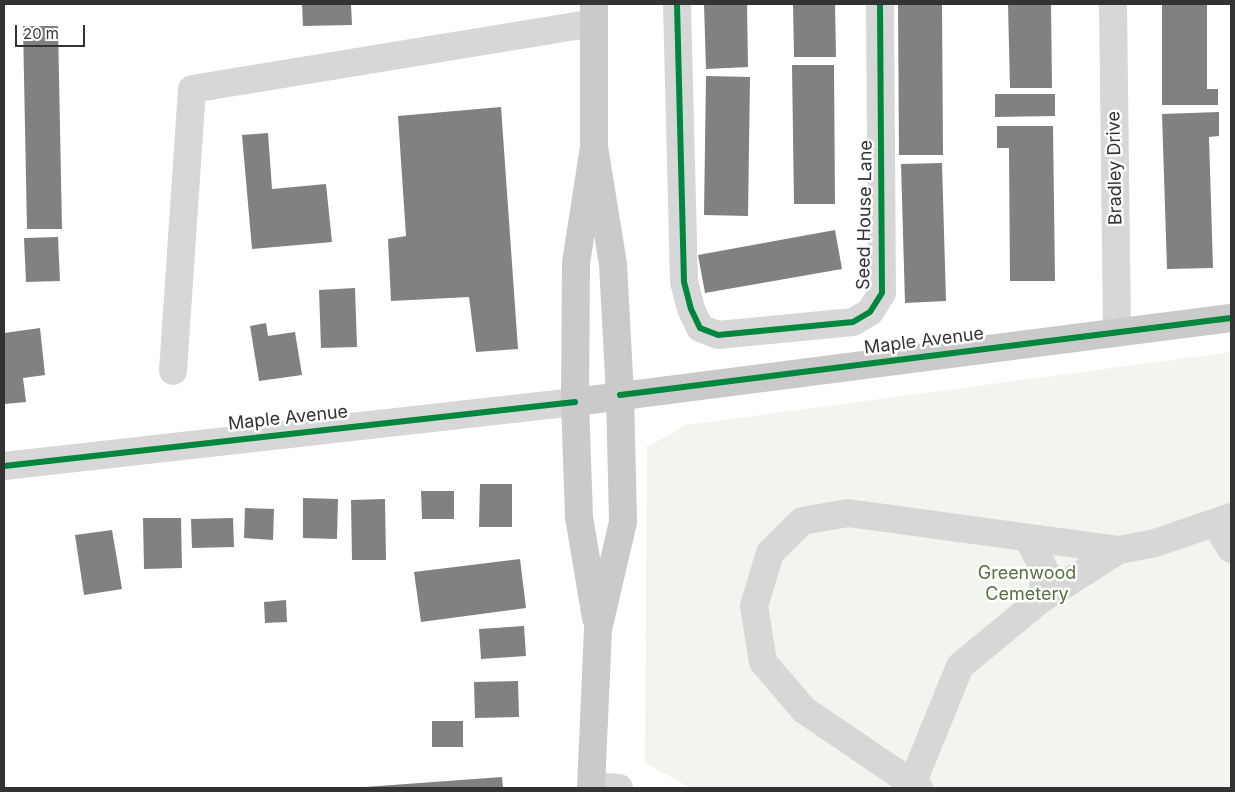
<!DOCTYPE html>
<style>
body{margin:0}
#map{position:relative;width:1235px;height:792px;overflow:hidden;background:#fff;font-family:Inter,sans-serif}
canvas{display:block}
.frame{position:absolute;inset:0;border:5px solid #333;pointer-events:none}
.scale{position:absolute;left:15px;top:25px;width:70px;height:22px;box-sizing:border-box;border:2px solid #333;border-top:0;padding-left:6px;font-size:15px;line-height:18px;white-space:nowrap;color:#333;-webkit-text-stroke:4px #fff;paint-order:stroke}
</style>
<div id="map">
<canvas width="1235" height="792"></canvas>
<div class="frame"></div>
<div class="scale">20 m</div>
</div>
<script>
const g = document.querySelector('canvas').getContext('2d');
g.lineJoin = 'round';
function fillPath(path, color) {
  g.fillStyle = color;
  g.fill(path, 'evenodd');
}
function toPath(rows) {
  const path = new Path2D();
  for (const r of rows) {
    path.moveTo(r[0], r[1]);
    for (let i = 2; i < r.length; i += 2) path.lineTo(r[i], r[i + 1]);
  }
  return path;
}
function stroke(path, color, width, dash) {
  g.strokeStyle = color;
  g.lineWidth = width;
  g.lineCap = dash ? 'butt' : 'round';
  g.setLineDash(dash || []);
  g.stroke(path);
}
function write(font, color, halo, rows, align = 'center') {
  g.font = font + ' Inter,sans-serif';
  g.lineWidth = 5;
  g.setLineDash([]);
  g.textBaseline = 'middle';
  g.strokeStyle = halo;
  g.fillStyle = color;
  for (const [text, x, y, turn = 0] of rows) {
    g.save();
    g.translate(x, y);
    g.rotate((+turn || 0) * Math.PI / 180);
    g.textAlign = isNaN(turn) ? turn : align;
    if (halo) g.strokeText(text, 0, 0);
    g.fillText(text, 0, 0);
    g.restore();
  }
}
const green = toPath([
 [1231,352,1231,788,691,788,645,763,647,447,686,425]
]);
const building = toPath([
 [302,4,351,4,352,25,303,26],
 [704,4,747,4,748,67,706,69],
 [793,4,835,4,836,57,794,57],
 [898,4,942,4,943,155,899,155],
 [1008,4,1051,4,1052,88,1010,88],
 [1162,4,1207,4,1207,89,1218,89,1218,105,1162,105],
 [23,26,58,26,62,229,27,229],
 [792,65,834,65,835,204,794,204],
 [706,76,750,77,748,216,704,215],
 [995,94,1055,94,1055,116,995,117],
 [501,107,518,349,476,352,469,297,391,301,388,239,406,236,398,116],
 [1219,112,1219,136,1209,137,1213,268,1167,269,1162,114],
 [997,126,1053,126,1055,281,1010,281,1009,148,997,148],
 [268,133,272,189,326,184,332,242,252,249,242,135],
 [942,163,946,301,905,303,901,164],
 [835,230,842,269,705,293,698,255],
 [58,237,60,281,26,282,24,238],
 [355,288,357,347,321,348,319,290],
 [266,323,268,336,295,332,302,375,259,381,250,326],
 [40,328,45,375,23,378,26,402,4,404,4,333],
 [480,484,512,484,512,527,479,527],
 [421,491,454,491,454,519,422,519],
 [303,498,338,499,337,539,303,538],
 [385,499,386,560,352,560,351,500],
 [245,508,274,509,273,540,244,538],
 [143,518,181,518,182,568,144,569],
 [233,518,234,547,192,548,191,519],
 [112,530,122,589,84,595,75,535],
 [520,559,526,608,421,622,414,572],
 [286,600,287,622,265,623,264,602],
 [524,626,526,656,481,659,479,629],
 [518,681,519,717,475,718,474,682],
 [432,721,463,721,463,747,432,747],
 [502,777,503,788,365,788,365,787]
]);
const minor = toPath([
 [677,4,684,282,691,309,700,328,718,335,853,322,870,312,882,293,880,4],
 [1113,4,1117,332],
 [173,371,192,89,594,23],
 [4,466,575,402],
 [1215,523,1231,549],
 [1028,538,1046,573,1040,600],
 [912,784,960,666,1040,600,1119,550],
 [591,786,619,788],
 [919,788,804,710,763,662,754,606,770,553,802,521,848,513,1119,550,1155,543,1231,517]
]);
const major = toPath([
 [594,4,594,147,576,263,575,402,579,517,596,618],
 [575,402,1231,318],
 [591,788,598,629,623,522,620,395,613,264,594,147]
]);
const cycleway = toPath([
 [677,4,684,282,691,309,700,328,718,335,853,322,870,312,882,293,880,4],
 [620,395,1231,318],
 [4,466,575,402]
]);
const streetNames = [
 ["Bradley Drive",1115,168,-91],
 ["Seed House Lane",865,215,-89],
 ["Maple Avenue",924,341,-7],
 ["Maple Avenue",288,418,-6]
];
const parkNames = [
 ["Greenwood",1027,574],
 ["Cemetery",1027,595]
];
fillPath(green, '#f1f5ed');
fillPath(building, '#818181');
stroke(minor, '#d7d7d7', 28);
stroke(major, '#cacaca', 28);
stroke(cycleway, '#00873e', 6);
write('18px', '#333', '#fff', streetNames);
write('18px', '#56703f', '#fff', parkNames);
</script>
